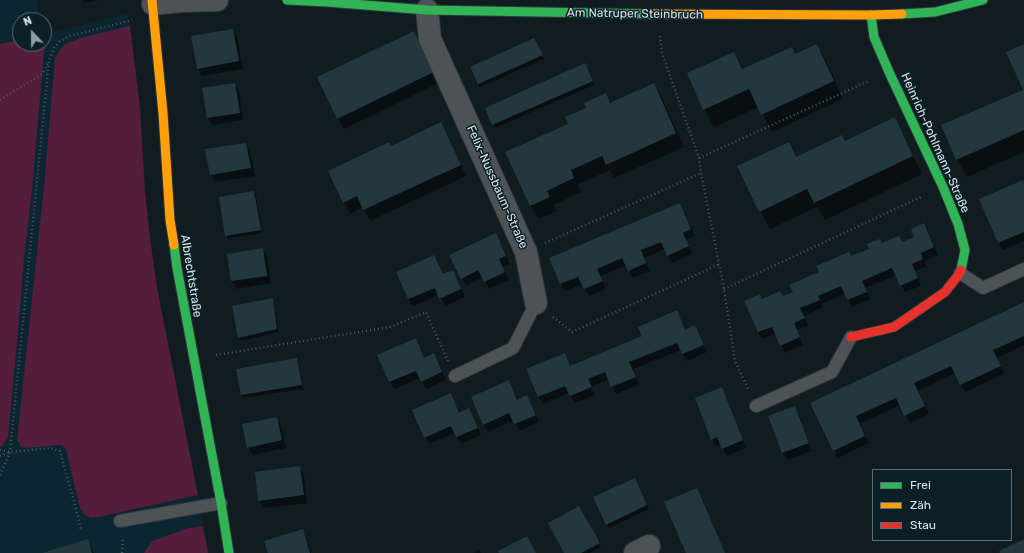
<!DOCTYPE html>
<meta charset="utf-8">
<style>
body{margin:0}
#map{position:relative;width:1024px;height:553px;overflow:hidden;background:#111c21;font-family:Rubik,sans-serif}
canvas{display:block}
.legend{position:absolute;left:872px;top:469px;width:140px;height:72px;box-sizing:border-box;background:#0b1f27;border:1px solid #5c6d74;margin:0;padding:5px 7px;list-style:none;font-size:12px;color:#d6e3e8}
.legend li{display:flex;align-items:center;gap:8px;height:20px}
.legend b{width:20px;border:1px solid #5c6d74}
.north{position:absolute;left:12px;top:12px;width:40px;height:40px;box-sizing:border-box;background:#0b1f27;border:1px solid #5c6d74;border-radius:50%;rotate:338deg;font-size:11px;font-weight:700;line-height:16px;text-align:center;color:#d6e3e8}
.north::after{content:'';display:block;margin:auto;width:14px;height:18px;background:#919da2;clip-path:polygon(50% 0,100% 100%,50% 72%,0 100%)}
</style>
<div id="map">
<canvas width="1024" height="553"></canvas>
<ul class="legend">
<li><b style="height:5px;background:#30b455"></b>Frei</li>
<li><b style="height:5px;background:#ff9f0a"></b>Zäh</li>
<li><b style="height:5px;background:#e5322d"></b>Stau</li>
</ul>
<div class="north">N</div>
</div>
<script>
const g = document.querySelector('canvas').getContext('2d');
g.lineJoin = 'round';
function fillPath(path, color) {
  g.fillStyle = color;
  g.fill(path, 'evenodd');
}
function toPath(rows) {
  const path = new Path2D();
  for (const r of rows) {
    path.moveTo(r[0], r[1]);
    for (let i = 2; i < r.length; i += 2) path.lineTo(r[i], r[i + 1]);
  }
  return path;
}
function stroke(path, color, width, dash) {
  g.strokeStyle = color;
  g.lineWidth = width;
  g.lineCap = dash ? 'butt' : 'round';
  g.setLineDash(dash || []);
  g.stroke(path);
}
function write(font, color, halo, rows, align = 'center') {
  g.font = font + ' Rubik,sans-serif';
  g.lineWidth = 3;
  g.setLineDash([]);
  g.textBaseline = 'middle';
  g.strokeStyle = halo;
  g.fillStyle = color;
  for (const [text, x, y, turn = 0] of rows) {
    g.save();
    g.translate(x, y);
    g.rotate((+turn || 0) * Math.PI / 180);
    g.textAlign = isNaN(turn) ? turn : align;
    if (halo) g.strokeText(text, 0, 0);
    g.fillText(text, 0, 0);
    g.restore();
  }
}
const built = toPath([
 [0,0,36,0,40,20,20,20,20,44,44,44,44,34,128,14,130,26,140,108,145,191,150,238,157,288,198,495,208,553,0,553]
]);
const green = toPath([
 [130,26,140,108,145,191,150,238,157,288,198,495,98,517,91,518,85,515,80,508,66,450,63,446,60,445,26,448,21,447,17,440,44,187,55,58,60,49,66,44,80,38],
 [50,33,46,42,44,52,32,190,24,258,18,332,8,437,2,447,0,446,0,44,20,40,20,44,44,44,44,34],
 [203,526,208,553,144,553,152,541,189,528]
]);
const shadow = toPath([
 [83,0,100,0,84,3],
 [233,30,237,37,243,69,202,76,198,68],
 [414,32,439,83,344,129,338,118],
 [536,43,544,59,480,87,471,67],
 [817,45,827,62,843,99,772,132,759,107,714,127,704,109,688,74,734,53,743,70,792,48,795,55],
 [587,68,594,85,495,128,486,108],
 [234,84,239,91,243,120,212,125,208,118],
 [654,84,662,98,684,147,614,178,610,170,578,184,581,192,554,205,557,211,538,219,531,206,570,124,587,108,606,95,611,104],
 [1024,90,1024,152,967,177,957,159,942,126],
 [894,119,904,136,922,174,825,220,817,207,770,229,760,211,788,143,797,158,845,142],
 [447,135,466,176,370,221,363,207,350,214,344,203,329,172,391,147],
 [245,144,250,151,255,176,216,182,211,174],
 [1024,185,1024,241,1003,250,999,243,981,200],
 [254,192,256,195,262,233,228,239,226,236],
 [680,204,684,211,695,236,686,240,692,254,672,263,665,249,644,258,650,271,633,278,627,265,601,276,606,289,589,296,583,284,565,291,561,284,550,258],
 [924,225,928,232,938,255,924,261,927,266,915,271,921,286,905,292,896,275,865,288,870,299,852,307,845,294,821,304,823,307,804,316,808,326,797,330,803,345,785,353,776,334,763,339,758,332,745,301,760,295,763,300,783,297,794,292,851,257,882,244,902,243,915,237],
 [500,242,510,264,503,267,509,280,489,289,483,277,466,286,462,278],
 [262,249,267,257,271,283,236,289,232,281,228,255],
 [434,256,443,275,456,278,465,297,445,306,439,295,413,306,408,299,397,272],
 [272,299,274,303,279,332,241,341,239,338,233,307],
 [1024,304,1024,345,997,358,1004,374,965,392,955,373,918,391,929,414,910,423,900,405,860,424,869,443,838,458,812,404],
 [680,319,685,330,699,334,707,352,687,361,681,350,633,369,639,385,616,394,609,379,591,387,595,395,575,403,569,393,543,404,539,397,528,370,564,354,571,367,643,337],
 [419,347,424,358,434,354,446,380,426,389,420,378,394,389,390,382,378,355],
 [297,360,299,363,303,389,243,398,241,395],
 [508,381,518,400,527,396,536,414,515,423,514,420,488,432,483,424],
 [722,389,726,396,746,448,727,456,721,445,716,447,712,440],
 [450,395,460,414,469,410,481,435,461,444,455,433,429,444,425,437],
 [795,407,799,415,812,451,787,460,783,453,769,416],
 [536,416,539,422,519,431,516,424],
 [277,418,281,425,286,448,253,455,248,447],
 [300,467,304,475,307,503,264,508,259,500],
 [636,483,649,509,609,528,607,524],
 [579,508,601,547,590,553,565,553],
 [302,530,307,538,311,553,269,553],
 [87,540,94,553,44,553],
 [479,550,481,553,474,553]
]);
const building = toPath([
 [233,29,239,61,197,69,191,36],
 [414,31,434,72,337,119,317,77],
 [534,38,543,55,478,84,470,67],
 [817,44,834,81,761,115,749,89,703,110,687,73,734,52,742,69,792,47,795,54],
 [1024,44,1024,92,1006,52],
 [585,63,593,81,492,125,485,108],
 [235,83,240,113,207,118,202,88],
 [654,83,676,133,606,165,602,156,571,170,574,178,547,191,550,197,530,206,505,152,568,124,565,117,586,108,584,103,606,93,610,103],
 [1023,90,1024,92,1024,130,956,160,941,125],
 [895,117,913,156,814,203,807,189,759,212,737,166,789,142,796,157,842,135,845,141],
 [441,122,461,165,363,210,357,196,343,203,328,171,389,142,391,146],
 [246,143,251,168,210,175,205,149],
 [1023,180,1024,184,1024,232,998,243,979,199],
 [254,191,261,230,225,236,219,197],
 [680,203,691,229,683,233,689,246,667,256,661,242,641,250,646,263,628,271,622,258,597,269,603,281,584,289,578,277,560,284,549,258],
 [924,223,934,247,921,253,923,259,912,264,918,278,900,286,892,268,862,281,867,292,847,300,841,286,818,296,820,300,800,308,805,318,794,323,800,337,780,346,772,327,758,332,744,301,760,294,762,299,780,291,783,296,793,292,789,285,819,272,816,266,849,252,851,256,869,249,867,244,880,239,882,243,899,236,902,242,914,237,911,229],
 [496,233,506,256,499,259,505,272,484,282,478,270,461,279,449,255],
 [263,248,267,276,231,281,227,254],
 [434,255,443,274,453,270,461,289,439,299,435,288,408,299,396,272],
 [273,298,277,329,238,338,232,306],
 [1024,302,1024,336,993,350,1001,366,960,385,951,366,914,383,925,406,904,416,896,398,856,416,865,436,833,451,810,403],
 [677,310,685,330,695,325,704,345,682,354,677,343,629,362,636,377,611,387,605,372,588,379,592,387,570,396,565,386,538,397,526,369,565,353,570,366,642,336,638,327],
 [416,338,424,358,434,353,442,372,421,382,416,371,389,382,377,355],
 [297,358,302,385,241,395,236,369],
 [509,380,517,400,527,395,536,415,514,424,509,413,483,425,471,397],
 [722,387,743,440,722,449,717,437,711,440,695,398],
 [451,393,459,413,469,408,478,428,456,437,451,426,424,438,412,410],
 [795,406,809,443,782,453,768,416],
 [277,417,282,440,247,448,242,424],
 [300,466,304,495,258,501,255,472],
 [635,478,647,505,606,525,593,497],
 [697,488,725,553,686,553,664,502],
 [579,506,600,543,581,553,564,553,548,523],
 [303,529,310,553,268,553,264,541],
 [527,536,536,553,499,553,498,551],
 [88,539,92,553,42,553],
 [1024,539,1024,553,1000,553,999,551]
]);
const path = toPath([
 [660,36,662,53,699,158,701,173,724,289,735,361,749,391],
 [0,100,23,86,42,74,48,63],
 [699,158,869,81],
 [545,243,701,173],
 [724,289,923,196],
 [553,317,572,332,720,264],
 [216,355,390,327,426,312,448,361],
 [0,450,10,452,50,448,60,451,75,505,81,530],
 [0,456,10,452],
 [0,475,10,452,49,60,54,48,60,41,70,36,132,20],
 [122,553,123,538]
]);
const lane = toPath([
 [960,273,983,288,1024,269],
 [455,376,513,348,536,303],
 [756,406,832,372,851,337],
 [120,521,221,503]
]);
const street = toPath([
 [153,4,180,1,217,0],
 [427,10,430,39,526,252,536,303],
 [635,553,649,546]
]);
const fast = toPath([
 [287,0,327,2,427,10,652,14],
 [902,14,935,12,983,0],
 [871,15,874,37,889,72,943,187,958,224,965,250,961,270],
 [174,245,177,268,221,503,229,553]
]);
const slow = toPath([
 [152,0,163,113,170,220,174,245],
 [652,14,871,15,902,14]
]);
const jam = toPath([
 [851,337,894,327,945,292,960,273,961,270]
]);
const streetNames = [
 ["Am Natruper Steinbruch",635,14,1],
 ["Heinrich-Pohlmann-Straße",935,143,66],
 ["Felix-Nussbaum-Straße",497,187,66],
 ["Albrechtstraße",191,276,81]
];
fillPath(built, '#0b2631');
fillPath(green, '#541d3b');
fillPath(shadow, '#0007');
fillPath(building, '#23373e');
stroke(lane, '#2e373b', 14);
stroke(street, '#2e373b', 24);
stroke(fast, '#2e373b', 11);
stroke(slow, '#2e373b', 11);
stroke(jam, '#2e373b', 11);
stroke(path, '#4f5457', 2.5, [1, 3]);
stroke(lane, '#4d5254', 12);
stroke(street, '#4d5254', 22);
stroke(fast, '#30b455', 9);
stroke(slow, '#ff9f0a', 9);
stroke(jam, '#e5322d', 9);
write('12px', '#d6e3e8', '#0b1f27', streetNames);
</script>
